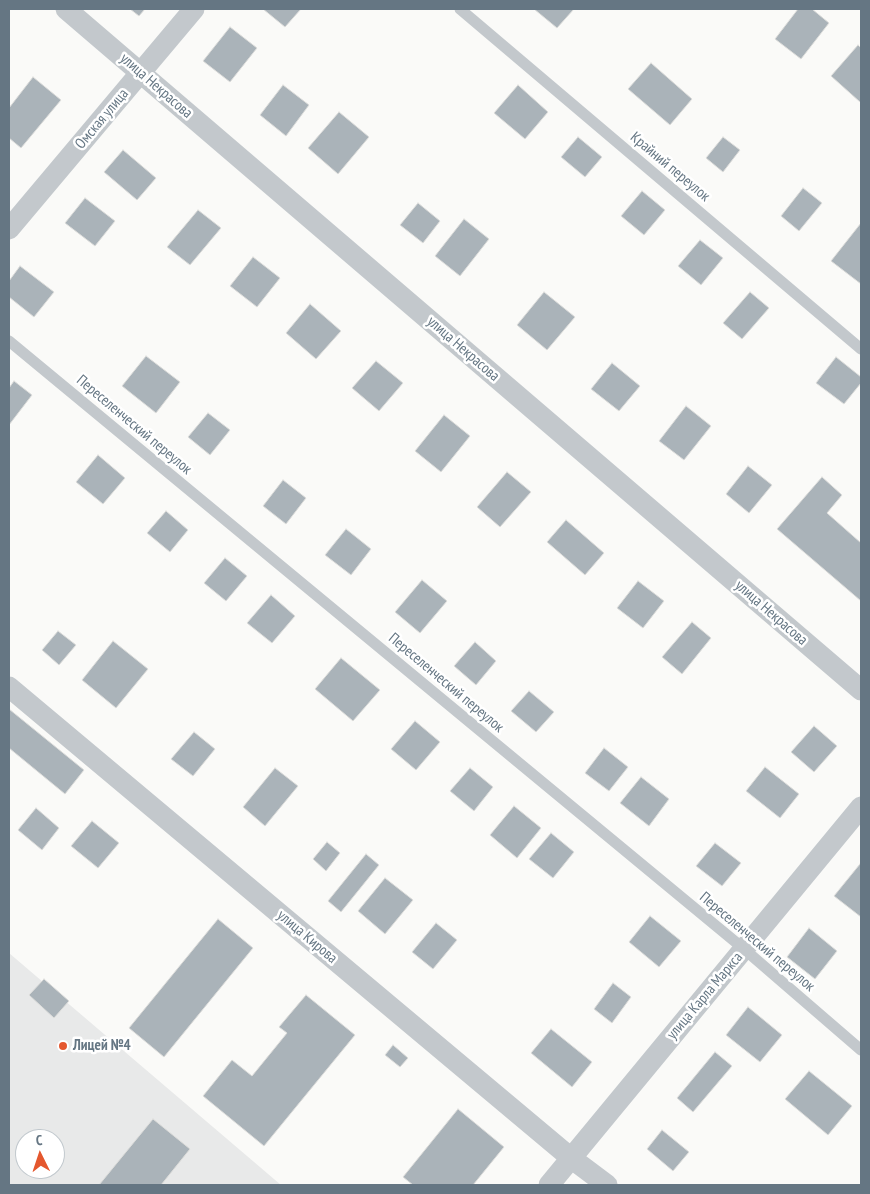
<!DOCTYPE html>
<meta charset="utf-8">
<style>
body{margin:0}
#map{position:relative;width:870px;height:1194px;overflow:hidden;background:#fafaf8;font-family:"PT Sans Narrow",sans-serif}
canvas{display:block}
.frame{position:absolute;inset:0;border:10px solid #657683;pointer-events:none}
.north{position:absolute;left:15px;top:1129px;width:50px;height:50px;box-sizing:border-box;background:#fff;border:1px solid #c1c8cd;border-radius:50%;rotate:356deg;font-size:14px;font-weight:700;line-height:20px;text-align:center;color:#657683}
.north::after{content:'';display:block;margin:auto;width:18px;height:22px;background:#e4572e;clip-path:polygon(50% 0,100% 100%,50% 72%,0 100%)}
</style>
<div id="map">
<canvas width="870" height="1194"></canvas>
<div class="frame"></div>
<div class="north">С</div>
</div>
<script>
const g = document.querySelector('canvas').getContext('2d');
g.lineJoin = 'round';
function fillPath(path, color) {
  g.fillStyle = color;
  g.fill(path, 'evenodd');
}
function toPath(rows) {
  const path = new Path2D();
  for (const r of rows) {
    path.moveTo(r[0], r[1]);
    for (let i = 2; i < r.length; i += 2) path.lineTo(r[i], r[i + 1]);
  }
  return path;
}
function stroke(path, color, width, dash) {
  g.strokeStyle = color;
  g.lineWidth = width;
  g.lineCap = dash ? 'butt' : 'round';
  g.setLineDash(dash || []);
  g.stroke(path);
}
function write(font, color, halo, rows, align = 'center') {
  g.font = font + ' "PT Sans Narrow",sans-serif';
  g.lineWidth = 5;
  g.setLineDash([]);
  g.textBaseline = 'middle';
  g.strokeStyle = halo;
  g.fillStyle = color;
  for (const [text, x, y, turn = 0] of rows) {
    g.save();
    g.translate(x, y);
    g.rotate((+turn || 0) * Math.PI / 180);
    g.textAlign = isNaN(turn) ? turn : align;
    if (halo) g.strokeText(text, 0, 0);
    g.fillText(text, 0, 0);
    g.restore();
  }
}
const built = toPath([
 [9,953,281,1185,9,1185],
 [25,1139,55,1139,55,1169,25,1169]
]);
const building = toPath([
 [130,9,145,9,139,16,130,9],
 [263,9,301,9,285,27,263,9],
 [534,9,574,9,557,28,534,9],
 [798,9,812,9,829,23,801,59,775,39,798,9],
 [230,27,257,48,230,82,203,61,230,27],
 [858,45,861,48,861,100,860,102,831,76,858,45],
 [651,63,692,99,670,125,628,89,651,63],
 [33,77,61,100,21,148,9,138,9,108,33,77],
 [283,85,309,105,286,136,260,115,283,85],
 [518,85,548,112,525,139,494,113,518,85],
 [339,112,369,137,338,174,308,148,339,112],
 [578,137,602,157,585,177,561,157,578,137],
 [723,137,740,150,723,172,706,158,723,137],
 [123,150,156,178,137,200,104,172,123,150],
 [803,188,822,203,799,231,781,216,803,188],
 [642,191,665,210,644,235,621,216,642,191],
 [85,198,115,221,95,246,65,223,85,198],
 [418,203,440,221,423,243,400,225,418,203],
 [198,210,221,228,190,265,167,247,198,210],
 [464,219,489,239,460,276,435,256,464,219],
 [861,223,861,284,831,261,861,223],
 [700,240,723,258,701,285,678,266,700,240],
 [253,257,280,278,257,307,230,286,253,257],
 [20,266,54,292,34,317,9,297,9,281,20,266],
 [544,292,575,317,547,350,517,325,544,292],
 [750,292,769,308,742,339,723,323,750,292],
 [310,304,341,331,316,359,286,333,310,304],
 [146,356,180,382,156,413,122,386,146,356],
 [836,357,861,377,861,383,844,404,816,383,836,357],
 [376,361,403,383,379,411,352,388,376,361],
 [612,363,640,386,619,411,591,389,612,363],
 [14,381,32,395,9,425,9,388,14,381],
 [686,406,711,426,684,460,659,441,686,406],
 [208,413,230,430,210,455,188,437,208,413],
 [444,415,470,436,441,472,415,451,444,415],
 [98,455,125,478,103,504,76,482,98,455],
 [748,466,772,485,749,513,726,494,748,466],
 [507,472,531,492,500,527,477,507,507,472],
 [822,477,842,495,827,513,861,543,861,601,777,529,822,477],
 [283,480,306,498,286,524,263,506,283,480],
 [166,511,188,530,170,552,147,533,166,511],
 [566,520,604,553,585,575,547,542,566,520],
 [346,529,371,549,351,575,325,555,346,529],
 [225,558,247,576,226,601,204,583,225,558],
 [422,580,447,601,420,633,395,612,422,580],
 [638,581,664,601,643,628,617,608,638,581],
 [271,595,295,616,272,643,247,623,271,595],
 [692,622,711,638,682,674,662,657,692,622],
 [58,631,76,645,59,665,42,650,58,631],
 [113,641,148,669,116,708,82,680,113,641],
 [475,642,496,661,476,685,454,666,475,642],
 [341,658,380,690,353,721,315,689,341,658],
 [529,691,554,712,536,732,511,711,529,691],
 [9,709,84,770,65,794,9,748,9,709],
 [415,721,440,742,416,770,391,749,415,721],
 [814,726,837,746,814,772,791,752,814,726],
 [194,732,215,749,193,776,171,759,194,732],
 [604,748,628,767,609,791,585,773,604,748],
 [765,767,799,794,780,818,746,791,765,767],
 [275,768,298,786,265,826,243,807,275,768],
 [470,768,493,787,474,811,450,791,470,768],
 [641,777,669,799,649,826,620,803,641,777],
 [514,806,541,828,517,858,490,835,514,806],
 [36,808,59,828,42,850,18,830,36,808],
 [92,821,119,843,98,868,71,846,92,821],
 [551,833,574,852,553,878,529,859,551,833],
 [327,842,340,853,326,871,313,859,327,842],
 [715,843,741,863,722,886,696,866,715,843],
 [366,854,379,865,341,912,328,901,366,854],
 [860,864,861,864,861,917,834,896,860,864],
 [385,878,413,900,385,934,358,911,385,878],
 [650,916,681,941,659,967,629,942,650,916],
 [218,919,253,948,164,1057,129,1028,218,919],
 [436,923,457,940,433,969,412,952,436,923],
 [809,928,837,951,815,979,787,957,809,928],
 [44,979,69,1001,54,1018,29,995,44,979],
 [613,983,631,997,612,1023,594,1009,613,983],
 [306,995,355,1035,264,1146,203,1096,232,1060,252,1076,287,1033,279,1027,306,995],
 [748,1007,782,1035,760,1062,726,1035,748,1007],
 [551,1029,592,1062,572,1087,531,1053,551,1029],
 [393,1045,408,1058,400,1067,385,1055,393,1045],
 [715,1052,732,1066,693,1112,677,1098,715,1052],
 [809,1071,852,1106,828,1135,785,1099,809,1071],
 [458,1109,504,1147,473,1185,413,1185,403,1177,458,1109],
 [153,1119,190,1149,161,1185,99,1185,153,1119],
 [662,1130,689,1152,673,1171,647,1149,662,1130]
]);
const service = toPath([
 [460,9,861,349],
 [9,341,744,949,861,1050]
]);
const minor = toPath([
 [66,9,861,690],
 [9,229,194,9],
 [9,687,571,1158,607,1185],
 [549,1185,861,807]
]);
const markers = [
 [63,1046,5,"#e4572e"]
];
const streetNames = [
 ["улица Некрасова",156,86,41],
 ["Омская улица",102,119,-50],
 ["Крайний переулок",670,167,40],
 ["улица Некрасова",463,349,41],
 ["Переселенческий переулок",134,425,40],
 ["улица Некрасова",771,613,41],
 ["Переселенческий переулок",446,683,40],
 ["улица Кирова",307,937,40],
 ["Переселенческий переулок",757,942,40],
 ["улица Карла Маркса",705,996,-50]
];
const poiNames = [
 ["Лицей №4",73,1046]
];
fillPath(built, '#e8e9e9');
fillPath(building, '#aab3b9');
stroke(building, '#dcdcda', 1);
stroke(service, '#c3c8cc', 11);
stroke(minor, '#c3c8cc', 21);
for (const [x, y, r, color] of markers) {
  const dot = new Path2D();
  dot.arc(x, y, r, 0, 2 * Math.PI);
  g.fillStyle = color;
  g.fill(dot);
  stroke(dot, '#fff', 2);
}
write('15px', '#657683', '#fff', streetNames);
write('bold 15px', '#657683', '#fff', poiNames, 'left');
</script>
